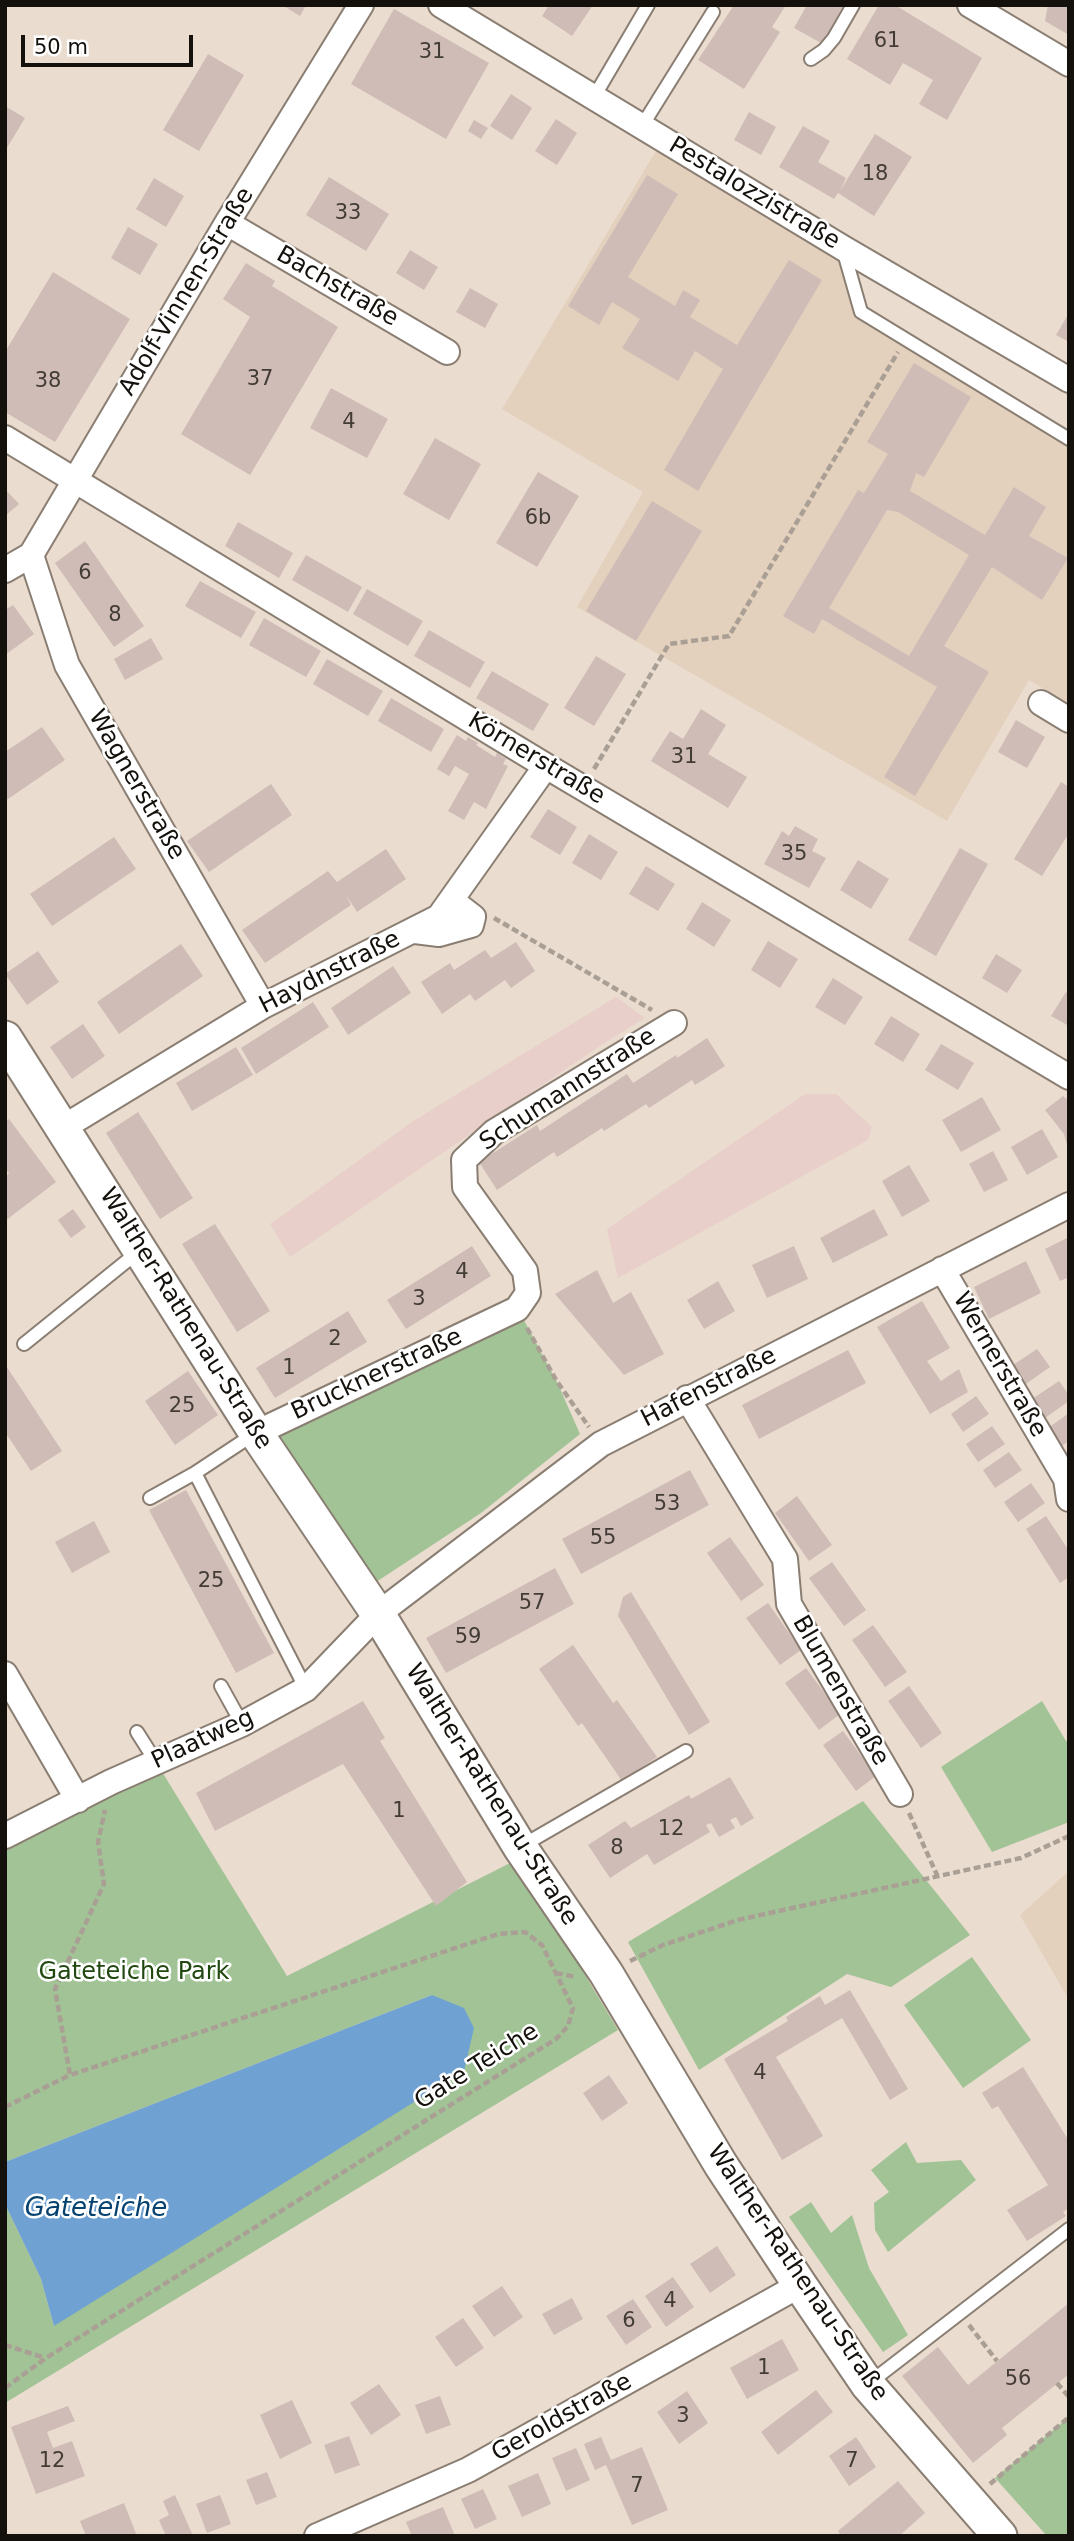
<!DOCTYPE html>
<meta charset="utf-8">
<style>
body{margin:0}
#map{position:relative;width:1074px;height:2541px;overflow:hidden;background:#eadccf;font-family:"DejaVu Sans",sans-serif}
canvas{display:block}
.frame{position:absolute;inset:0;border:7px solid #14100b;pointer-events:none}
.scale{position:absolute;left:21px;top:35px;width:172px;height:32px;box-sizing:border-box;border:4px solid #14100b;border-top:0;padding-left:9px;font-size:21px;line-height:24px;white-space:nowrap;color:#14100b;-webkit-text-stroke:5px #fff;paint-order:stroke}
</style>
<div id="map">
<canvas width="1074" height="2541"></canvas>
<div class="frame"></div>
<div class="scale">50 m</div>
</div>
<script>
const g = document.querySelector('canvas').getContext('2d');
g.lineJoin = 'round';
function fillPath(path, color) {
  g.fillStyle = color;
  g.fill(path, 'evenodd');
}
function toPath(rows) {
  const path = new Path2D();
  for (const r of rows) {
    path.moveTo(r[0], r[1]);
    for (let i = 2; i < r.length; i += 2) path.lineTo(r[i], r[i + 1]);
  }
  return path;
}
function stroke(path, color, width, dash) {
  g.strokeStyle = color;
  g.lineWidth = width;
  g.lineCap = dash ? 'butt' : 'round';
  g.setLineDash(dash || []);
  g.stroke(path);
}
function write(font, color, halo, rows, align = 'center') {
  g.font = font + ' "DejaVu Sans",sans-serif';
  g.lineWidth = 5;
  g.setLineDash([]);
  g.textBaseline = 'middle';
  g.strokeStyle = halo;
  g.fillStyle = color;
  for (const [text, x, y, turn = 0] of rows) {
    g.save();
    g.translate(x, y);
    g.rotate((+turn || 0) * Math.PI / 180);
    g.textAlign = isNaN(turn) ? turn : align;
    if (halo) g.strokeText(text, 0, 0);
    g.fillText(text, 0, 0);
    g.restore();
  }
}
const built = toPath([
 [663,139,843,248,862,312,1069,439,1069,704,1029,680,947,821,577,607,643,492,502,409],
 [1069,1871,1069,2000,1020,1915]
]);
const industrial = toPath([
 [616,997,645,1018,601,1045,290,1257,270,1224,415,1120],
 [805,1094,836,1094,872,1127,868,1140,618,1278,607,1229]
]);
const green = toPath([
 [518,1309,557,1382,580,1434,481,1513,370,1586,265,1433],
 [1042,1701,1066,1741,1069,1741,1069,1822,992,1852,941,1767],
 [156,1762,287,1976,516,1860,618,2030,5,2403,5,2204,41,2279,54,2326,432,1995,5,2162,5,1847],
 [863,1801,970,1935,891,1987,847,1974,699,2070,628,1942],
 [972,1957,1031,2040,963,2088,904,2005],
 [906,2142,917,2163,961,2160,976,2180,888,2252,875,2230,874,2203,889,2192,871,2170],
 [811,2202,831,2233,852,2215,869,2268,908,2335,883,2352,789,2217],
 [1069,2417,1069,2536,1047,2536,995,2478]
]);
const water = toPath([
 [432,1995,464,2008,474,2028,464,2071,54,2326,41,2279,5,2204,5,2162]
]);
const building = toPath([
 [282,5,306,5,300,16],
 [549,5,593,5,572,36,542,16],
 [734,5,786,5,772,27,780,32,744,89,698,60],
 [807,5,843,5,823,44,794,28],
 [879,5,895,5,982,58,947,120,919,104,933,80,903,63,890,85,847,59],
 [1048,5,1069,5,1069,35,1045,21],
 [394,9,489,63,446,139,351,84],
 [208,54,244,75,199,151,163,130],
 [511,94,532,108,512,140,490,126],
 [5,106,25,118,5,151],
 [749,112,776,127,761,155,734,140],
 [556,119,577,133,557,165,535,151],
 [474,120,488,128,481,139,468,131],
 [803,126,830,141,818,162,846,178,840,191,875,134,912,157,874,216,838,193,834,199,779,167],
 [647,175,678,194,628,277,675,306,683,290,700,300,690,317,737,345,789,260,822,280,698,491,664,470,723,369,695,351,678,381,622,348,640,319,612,302,599,325,568,306],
 [329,177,389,214,366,251,306,215],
 [154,178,184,196,166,227,136,209],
 [128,227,158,244,140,275,111,258],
 [410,250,438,267,424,290,396,273],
 [246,263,275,281,272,286,338,327,250,475,181,434,250,317,223,299],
 [53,272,130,319,55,442,5,412,5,352],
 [470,288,498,304,485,328,456,312],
 [1069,313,1069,342,1056,335],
 [914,363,971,397,924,477,916,473,910,491,985,535,1014,487,1046,507,1029,536,1068,558,1042,600,992,567,944,646,989,672,915,796,884,777,937,687,822,619,814,634,783,616,858,490,864,493,888,454,867,442],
 [887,510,898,512,969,555,909,656,829,608],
 [331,388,388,419,367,458,310,428],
 [435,438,481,464,449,520,403,494],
 [538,472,579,496,537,567,496,543],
 [5,489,19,504,5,516],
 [652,501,702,531,636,641,586,611],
 [238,522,293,553,279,578,225,546],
 [85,541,144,626,114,647,55,563],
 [306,555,362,587,348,612,292,580],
 [200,581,256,612,241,638,185,606],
 [367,589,423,621,408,646,353,614],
 [13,605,34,634,5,655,5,610],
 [264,618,321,651,306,677,249,645],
 [429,630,485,662,470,688,414,656],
 [151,638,163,659,125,680,114,659],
 [596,656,626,674,594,726,564,708],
 [327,659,383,691,368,716,313,684],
 [492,671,549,704,533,731,476,698],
 [391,698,444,729,431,752,378,721],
 [701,709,726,725,708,754,747,777,728,808,651,761,670,731,683,739],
 [1016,720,1045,737,1027,768,998,752],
 [42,727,65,760,5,801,5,752],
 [457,735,466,741,468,737,478,743,476,745,495,757,497,753,506,759,503,764,508,766,486,809,474,802,464,820,448,811,469,774,455,766,449,776,437,769],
 [1061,782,1069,787,1069,833,1042,876,1014,859],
 [271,784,292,815,209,872,187,841],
 [548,809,577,827,560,855,530,837],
 [795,826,818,839,812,851,826,858,809,888,764,864,782,831,789,836],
 [589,834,618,852,601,880,572,863],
 [114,837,136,869,52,926,30,894],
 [960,848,988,864,936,956,908,940],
 [386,849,406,879,357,912,346,895,351,905,265,963,242,930,328,871,337,882],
 [858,860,889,879,871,909,840,890],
 [646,866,675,884,658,911,629,894],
 [702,902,731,920,714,947,686,929],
 [768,941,798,959,780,988,751,970],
 [516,942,535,971,511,988,505,980,475,1001,470,994,442,1014,421,982,450,963,454,970,485,950,491,958],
 [181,944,203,976,119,1034,97,1002],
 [38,951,59,982,27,1005,5,974],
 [996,954,1022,970,1007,993,982,978],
 [393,966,411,993,348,1035,331,1008],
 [833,978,863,997,845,1025,815,1007],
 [1066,992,1069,994,1069,1026,1051,1016],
 [313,1002,329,1027,256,1074,241,1048],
 [891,1016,920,1034,903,1062,874,1044],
 [83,1024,105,1056,72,1079,50,1047],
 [707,1038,725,1066,695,1085,692,1080,649,1108,646,1104,604,1131,602,1128,557,1157,554,1152,497,1190,479,1162,537,1125,540,1131,627,1074,633,1083,676,1055,677,1058],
 [941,1044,974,1063,958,1090,925,1070],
 [236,1047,253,1075,192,1111,176,1083],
 [1063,1096,1069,1101,1068,1148,1064,1134,1045,1110],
 [982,1097,1001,1130,961,1152,942,1120],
 [138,1112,193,1198,160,1219,106,1133],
 [9,1119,56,1182,5,1221,5,1178,9,1173,5,1168,5,1122],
 [1042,1129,1058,1157,1027,1175,1011,1147],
 [993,1151,1008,1180,984,1192,969,1164],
 [909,1165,930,1201,902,1217,882,1181],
 [73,1209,86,1227,71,1238,58,1220],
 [874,1209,888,1235,833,1263,820,1238],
 [215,1224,270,1311,237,1332,182,1244],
 [1069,1237,1069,1277,1060,1281,1045,1249],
 [472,1246,491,1276,406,1329,387,1300],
 [794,1246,808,1279,767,1298,752,1265],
 [1026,1261,1041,1293,989,1319,974,1287],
 [597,1270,613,1303,631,1292,664,1354,624,1375,555,1294],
 [718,1281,735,1311,704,1329,687,1300],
 [922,1301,950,1348,927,1361,941,1381,959,1369,968,1392,930,1414,877,1327],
 [348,1311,367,1342,275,1398,256,1368],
 [1037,1349,1050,1367,1023,1386,1010,1367],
 [848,1350,866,1383,759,1439,742,1405],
 [5,1364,62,1451,31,1471,5,1432],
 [188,1371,218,1415,175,1445,145,1401],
 [1059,1381,1069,1395,1069,1401,1045,1418,1032,1399],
 [976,1396,989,1414,963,1432,951,1414],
 [1069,1413,1069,1441,1060,1447,1048,1428],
 [992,1426,1005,1444,978,1462,966,1444],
 [1009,1452,1022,1470,995,1488,983,1470],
 [690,1470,709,1505,581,1574,562,1539],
 [1031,1483,1045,1503,1018,1522,1004,1502],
 [186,1490,274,1653,236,1673,149,1510],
 [797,1496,832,1545,809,1561,775,1513],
 [1046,1516,1069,1551,1069,1577,1060,1583,1026,1529],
 [94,1521,110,1552,72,1573,55,1542],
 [730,1537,764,1585,741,1601,707,1553],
 [832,1562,866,1610,844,1626,809,1578],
 [555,1568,574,1604,446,1673,426,1638],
 [631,1592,710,1722,689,1735,618,1616,623,1597],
 [768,1603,801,1650,780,1665,746,1618],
 [873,1625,907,1672,885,1687,852,1640],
 [573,1645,613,1703,617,1700,657,1757,622,1781,582,1723,578,1726,539,1669],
 [806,1668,840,1714,819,1730,785,1683],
 [909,1686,942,1733,921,1748,888,1701],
 [363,1701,385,1738,380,1741,467,1882,436,1906,343,1764,215,1831,196,1793],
 [843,1731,876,1776,856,1791,823,1745],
 [730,1777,754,1818,741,1826,736,1817,730,1820,735,1828,719,1837,711,1823,706,1825,710,1832,654,1865,647,1854,610,1878,588,1845,625,1821,631,1828,689,1795,691,1799],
 [850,1990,908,2089,890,2100,842,2018,776,2057,823,2136,782,2160,724,2059,788,2021,786,2017,820,1996,825,2005],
 [1023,2067,1069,2141,1069,2208,1063,2212,1066,2216,1027,2241,1007,2210,1048,2185,998,2106,992,2109,982,2093],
 [609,2075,628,2103,602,2121,583,2093],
 [717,2246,736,2275,710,2293,690,2264],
 [673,2277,694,2307,666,2327,645,2296],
 [502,2286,523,2317,494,2337,472,2306],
 [572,2298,583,2319,554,2335,542,2314],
 [633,2299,652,2327,626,2345,606,2316],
 [1069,2303,1069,2374,1002,2428,1007,2435,973,2463,902,2376,938,2347,968,2385],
 [463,2318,484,2348,456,2367,435,2337],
 [782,2339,799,2370,747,2399,730,2368],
 [379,2384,401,2415,371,2435,350,2403],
 [816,2390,833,2412,778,2455,761,2432],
 [687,2391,708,2423,679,2444,657,2412],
 [440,2396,451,2425,426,2434,415,2405],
 [292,2400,312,2443,280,2459,260,2415],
 [68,2406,75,2421,47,2432,53,2448,72,2441,85,2476,36,2494,11,2427],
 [349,2436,360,2465,335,2474,324,2445],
 [601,2437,611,2460,642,2447,668,2510,632,2525,606,2465,595,2470,584,2444],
 [856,2437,876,2467,849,2486,829,2456],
 [576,2448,590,2480,566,2491,552,2458],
 [267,2472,277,2497,256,2505,246,2480],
 [538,2473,551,2504,522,2517,508,2486],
 [898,2481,925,2513,899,2536,841,2536,838,2531],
 [483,2489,497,2519,475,2529,461,2499],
 [175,2495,193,2536,166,2536,159,2520,169,2515,163,2501],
 [220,2495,231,2524,207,2533,196,2504],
 [124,2503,137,2536,86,2536,80,2521],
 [443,2507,455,2536,412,2536,406,2522]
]);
const path = toPath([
 [594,769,669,644,729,636,898,352],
 [494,918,652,1010],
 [527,1328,556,1380,589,1427],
 [909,1813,937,1875],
 [630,1961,663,1945,738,1920,1021,1858,1069,1836],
 [556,1973,576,1977],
 [5,2107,70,2075,55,1989,104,1884,98,1842,105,1810],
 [969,2325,997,2361],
 [5,2345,45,2358],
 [1057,2383,1069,2397],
 [5,2388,46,2358,556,2039,568,2026,573,2008,542,1945,525,1932,498,1934,70,2075],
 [990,2484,1069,2417]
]);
const lane = toPath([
 [811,59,824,50,834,38,853,5],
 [594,97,648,5],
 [642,126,713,12],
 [843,249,861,312,1069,439],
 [24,1344,138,1252],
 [195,1473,306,1689],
 [150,1498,195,1473,254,1434],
 [221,1686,242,1724],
 [137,1732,156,1762],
 [520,1847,686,1751],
 [868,2384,1069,2229]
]);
const street = toPath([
 [441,5,843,248,1069,380],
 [970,5,1069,64],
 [227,223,447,352],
 [5,438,546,766,1069,1077],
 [31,555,67,665,263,1006],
 [5,570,31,555,227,223,361,5],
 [1041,703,1069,720],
 [415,931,439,934,471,925,473,917,451,900],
 [64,1127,263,1006,439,917,546,766],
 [942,1269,1066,1479,1069,1499],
 [687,1398,785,1559,789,1604,900,1794],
 [256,1433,517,1309,528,1293,525,1271,465,1187,464,1160,494,1132,674,1023],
 [5,1674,78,1800],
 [5,1836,111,1782,242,1724,306,1689,378,1614,601,1444,1069,1205],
 [317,2536,468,2470,800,2285]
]);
const secondary = toPath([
 [5,1038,256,1433,378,1614,520,1847,606,1973,721,2165,800,2285,868,2385,1000,2536]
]);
const numberNames = [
 ["61",887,42],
 ["31",432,53],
 ["18",875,175],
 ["33",348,214],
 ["37",260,380],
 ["38",48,382],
 ["4",349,423],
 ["6b",538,519],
 ["6",85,574],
 ["8",115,616],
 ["31",684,758],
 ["35",794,855],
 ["4",462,1273],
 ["3",419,1300],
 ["2",335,1340],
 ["1",289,1369],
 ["25",182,1407],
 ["53",667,1505],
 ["55",603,1539],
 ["25",211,1582],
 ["57",532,1604],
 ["59",468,1638],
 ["1",399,1812],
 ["12",671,1830],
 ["8",617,1849],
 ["4",760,2074],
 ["4",670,2302],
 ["6",629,2322],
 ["1",764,2369],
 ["56",1018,2380],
 ["3",683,2417],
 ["12",52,2462],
 ["7",852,2462],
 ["7",637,2487]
];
const streetNames = [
 ["Pestalozzistraße",754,194,31],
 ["Bachstraße",337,287,30],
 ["Adolf-Vinnen-Straße",187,292,-59],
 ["Körnerstraße",536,759,31],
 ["Wagnerstraße",136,785,60],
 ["Haydnstraße",330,973,-27],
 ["Schumannstraße",568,1090,-33],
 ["Walther-Rathenau-Straße",185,1319,58],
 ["Wernerstraße",999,1365,60],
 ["Brucknerstraße",377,1375,-25],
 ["Hafenstraße",709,1388,-27],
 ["Blumenstraße",840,1691,60],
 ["Plaatweg",203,1740,-25],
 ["Walther-Rathenau-Straße",491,1795,58],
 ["Gate Teiche",477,2067,-32],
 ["Walther-Rathenau-Straße",797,2273,56],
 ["Geroldstraße",562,2418,-29]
];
const parkNames = [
 ["Gateteiche Park",134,1973]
];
const waterNames = [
 ["Gateteiche",96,2209]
];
fillPath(built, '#e3d0bd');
fillPath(industrial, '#e8cfc9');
fillPath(green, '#a1c396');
fillPath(water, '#6fa2d2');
fillPath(building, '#cfbcb6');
stroke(lane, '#8a7e72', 16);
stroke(street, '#8a7e72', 28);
stroke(secondary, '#8a7e72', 37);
stroke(path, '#aa9f94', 4.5, [7, 3.5]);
stroke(lane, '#fff', 12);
stroke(street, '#fff', 24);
stroke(secondary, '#fff', 33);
write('21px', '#433b36', null, numberNames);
write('24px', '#14100b', '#fff', streetNames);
write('24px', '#204810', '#fff', parkNames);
write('italic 26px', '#05426f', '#fff', waterNames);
</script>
